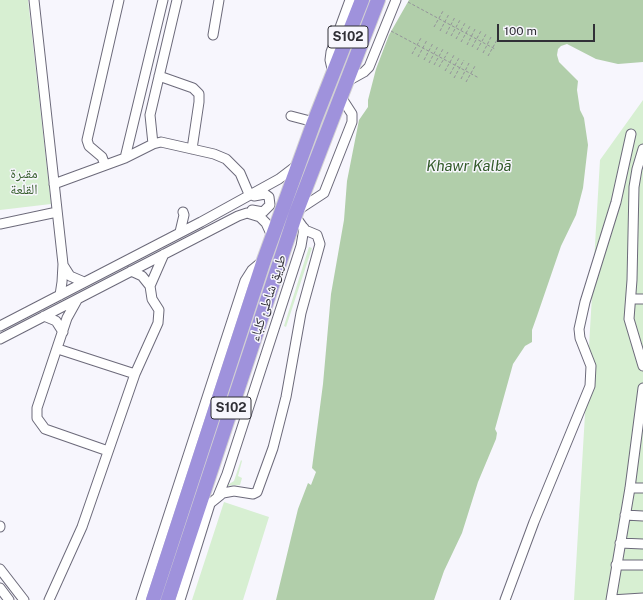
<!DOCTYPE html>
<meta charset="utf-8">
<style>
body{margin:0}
#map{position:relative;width:643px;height:600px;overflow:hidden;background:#f7f6fd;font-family:"Public Sans",sans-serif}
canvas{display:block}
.scale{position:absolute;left:497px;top:24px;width:98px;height:18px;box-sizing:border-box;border:2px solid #313037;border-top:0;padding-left:5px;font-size:12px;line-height:14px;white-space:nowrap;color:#313037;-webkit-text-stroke:3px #f7f6fd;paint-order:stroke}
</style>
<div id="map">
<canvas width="643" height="600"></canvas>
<div class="scale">100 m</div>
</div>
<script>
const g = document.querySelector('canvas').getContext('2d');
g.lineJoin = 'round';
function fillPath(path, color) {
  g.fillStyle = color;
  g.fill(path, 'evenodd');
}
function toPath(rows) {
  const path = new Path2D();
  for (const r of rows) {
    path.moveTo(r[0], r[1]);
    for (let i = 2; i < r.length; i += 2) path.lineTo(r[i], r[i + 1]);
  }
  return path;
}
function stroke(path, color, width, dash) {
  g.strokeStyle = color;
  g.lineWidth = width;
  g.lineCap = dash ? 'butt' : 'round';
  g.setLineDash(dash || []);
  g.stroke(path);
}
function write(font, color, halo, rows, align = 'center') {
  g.font = font + ' "Public Sans","Noto Naskh Arabic",sans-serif';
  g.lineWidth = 3;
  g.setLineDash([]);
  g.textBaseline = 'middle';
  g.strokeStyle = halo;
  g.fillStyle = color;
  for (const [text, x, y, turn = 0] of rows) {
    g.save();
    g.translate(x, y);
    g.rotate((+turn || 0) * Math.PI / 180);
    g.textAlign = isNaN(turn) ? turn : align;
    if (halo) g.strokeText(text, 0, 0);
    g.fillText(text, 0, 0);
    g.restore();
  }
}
const green = toPath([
 [0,0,28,0,51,204,0,210],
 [643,100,643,600,574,600,600,160],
 [309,247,312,248,286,327,284,326],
 [241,460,242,461,238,476,242,478,240,485,226,486,234,481],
 [224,502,269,517,243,600,192,600]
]);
const water = toPath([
 [409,0,643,0,643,62,618,64,596,59,567,44,561,46,558,49,557,55,559,62,578,81,577,90,580,110,584,118,588,145,583,188,576,215,561,246,537,316,532,330,532,342,525,346,513,364,495,429,497,433,496,439,478,482,462,533,444,571,434,600,276,600,298,509,308,483,311,485,316,472,312,468,323,384,331,294,344,220,347,181,359,120,368,107,368,100,376,69,389,35]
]);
const path = toPath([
 [408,2,495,49],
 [434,27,443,11],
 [391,31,479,78],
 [440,31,449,14],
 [446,34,455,17],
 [451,36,460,20],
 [456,39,465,23],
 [461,42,470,26],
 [467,45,475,29],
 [472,47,481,31],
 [477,50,486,34],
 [483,53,491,37],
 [412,54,421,38],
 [488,56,497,40],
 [418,57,427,40],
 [424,60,433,43],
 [429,63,438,46],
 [434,65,443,49],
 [439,67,448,52],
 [445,71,454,55],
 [450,74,459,58],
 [454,78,464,60],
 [461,79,469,63],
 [466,82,475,66]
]);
const minor = toPath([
 [34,0,63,264,62,282,60,295],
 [213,35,219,0],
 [333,73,330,60,331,52,350,0],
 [159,76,193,88,199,94,199,102,192,149],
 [346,82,364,72,369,67,396,0],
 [291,116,314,122],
 [153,144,150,115,177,0],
 [643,149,637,169,634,187,632,280,629,319,643,366],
 [125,158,163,0],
 [105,165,102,157,89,146,87,140,119,0],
 [54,184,125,158,153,144,161,142,214,154,226,159,240,173,249,194],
 [252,210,263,212,270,205,269,197,265,194,254,196],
 [298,210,324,193,352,122,352,114,341,97],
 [0,224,57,212],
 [180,232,184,215,183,212],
 [63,265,70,276,84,282],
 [131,271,142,276,150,286],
 [631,299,643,299],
 [77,300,67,318,37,408,37,418,45,429,108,451],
 [44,316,56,321,63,332],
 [0,326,201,222,279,179,296,166],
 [0,339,238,216,247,213,260,217,266,223,272,236],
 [58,349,135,374],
 [630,488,643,488],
 [218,496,227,474,301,246,304,228],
 [197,514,223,493,234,491,253,494,257,492,273,448,286,397,301,313,320,244,317,235,305,230,295,216],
 [625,515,643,516],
 [0,527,0,526],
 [620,543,643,544],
 [616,565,643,565],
 [0,569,24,600],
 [0,588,9,600],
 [49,600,82,527,135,374,158,323,159,310,152,299,150,286,164,254],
 [141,600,245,281,252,270,264,260],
 [180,600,210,504],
 [505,600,534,522,590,386,591,366,580,338,579,329,585,302,616,202,631,134],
 [611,600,630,488,643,388],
 [611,600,643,598]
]);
const highway = toPath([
 [153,600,264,260,314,122,362,0],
 [168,600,296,213,378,0]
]);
const shields = [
 [348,37,40],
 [231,408,40]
];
const shieldNames = [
 ["S102",348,37],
 ["S102",231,408]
];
const parkNames = [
 ["مقبرة",24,174],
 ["القلعة",24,190]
];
const streetNames = [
 ["طريق شاطئ كلباء",268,298,-72]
];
const waterNames = [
 ["Khawr Kalbā",469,166]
];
fillPath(green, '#d7efd2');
fillPath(water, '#b1ceaa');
stroke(minor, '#6c6a7a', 11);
stroke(highway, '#d2d1d3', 16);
stroke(path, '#94939a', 1, [3, 2]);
stroke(minor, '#fff', 9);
stroke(highway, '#9f92dc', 14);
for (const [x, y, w] of shields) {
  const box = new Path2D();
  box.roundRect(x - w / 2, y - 11, w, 22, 3);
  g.fillStyle = '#f7f6fd';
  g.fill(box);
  stroke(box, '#313037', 1);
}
write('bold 13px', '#313037', null, shieldNames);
write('14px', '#3a6130', '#f7f6fd', parkNames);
write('14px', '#313037', '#f7f6fd', streetNames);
write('italic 15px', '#335b2a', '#f7f6fd', waterNames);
</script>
